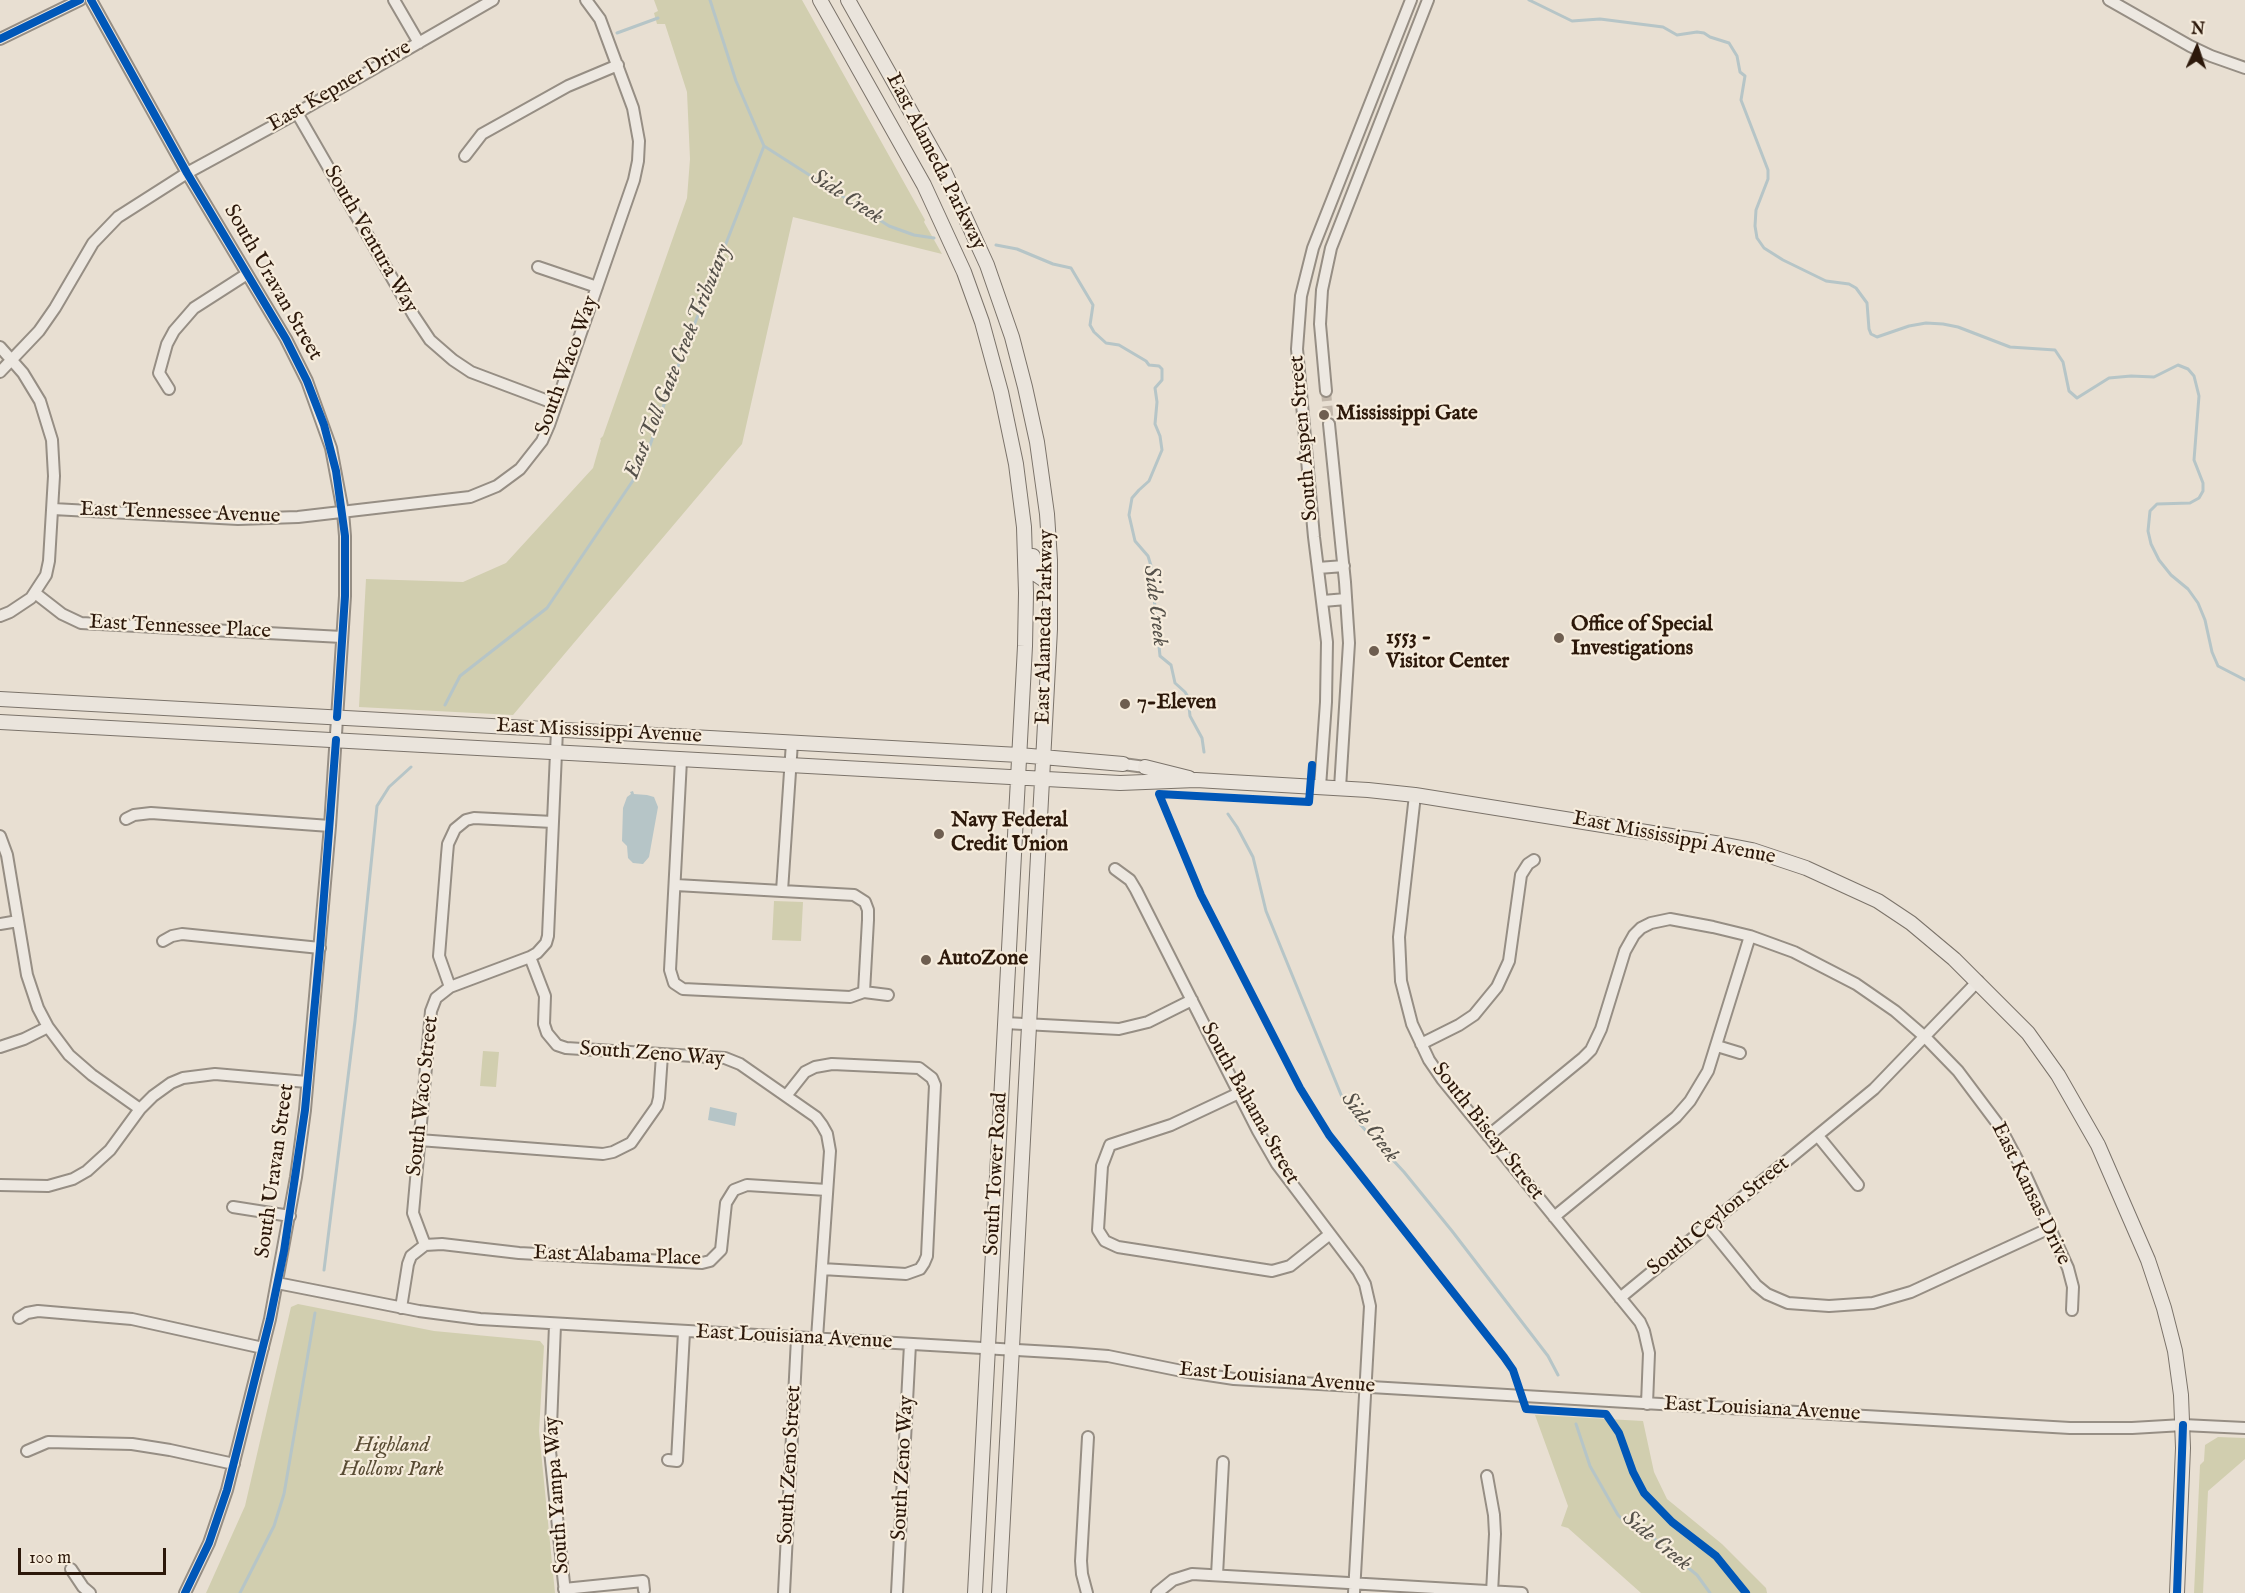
<!DOCTYPE html>
<style>
body{margin:0}
#map{position:relative;width:2245px;height:1593px;overflow:hidden;background:#e8dfd2;font-family:"IM FELL English",serif}
canvas{display:block}
.north{position:absolute;left:2167px;top:18px;width:60px;height:60px;-webkit-text-stroke:4px #f6ecdc;paint-order:stroke;rotate:3deg;font-size:16px;font-weight:700;line-height:24px;text-align:center;color:#2c180a}
.north::after{content:'';display:block;margin:auto;width:21px;height:27px;background:#2c180a;clip-path:polygon(50% 0,100% 100%,50% 72%,0 100%)}
.scale{position:absolute;left:18px;top:1548px;width:148px;height:27px;box-sizing:border-box;border:3px solid #2c180a;border-top:0;padding-left:8px;font-size:18px;line-height:21px;white-space:nowrap;color:#2c180a;-webkit-text-stroke:4px #f6ecdc;paint-order:stroke}
</style>
<div id="map">
<canvas width="2245" height="1593"></canvas>
<div class="north">N</div>
<div class="scale">100 m</div>
</div>
<script>
const g = document.querySelector('canvas').getContext('2d');
g.lineJoin = 'round';
function fillPath(path, color) {
  g.fillStyle = color;
  g.fill(path, 'evenodd');
}
function toPath(rows) {
  const path = new Path2D();
  for (const r of rows) {
    path.moveTo(r[0], r[1]);
    for (let i = 2; i < r.length; i += 2) path.lineTo(r[i], r[i + 1]);
  }
  return path;
}
function stroke(path, color, width, dash) {
  g.strokeStyle = color;
  g.lineWidth = width;
  g.lineCap = dash ? 'butt' : 'round';
  g.setLineDash(dash || []);
  g.stroke(path);
}
function write(font, color, halo, rows, align = 'center') {
  g.font = font + ' "IM FELL English",serif';
  g.lineWidth = 4.5;
  g.setLineDash([]);
  g.textBaseline = 'middle';
  g.strokeStyle = halo;
  g.fillStyle = color;
  for (const [text, x, y, turn = 0] of rows) {
    g.save();
    g.translate(x, y);
    g.rotate((+turn || 0) * Math.PI / 180);
    g.textAlign = isNaN(turn) ? turn : align;
    if (halo) g.strokeText(text, 0, 0);
    g.fillText(text, 0, 0);
    g.restore();
  }
}
const green = toPath([
 [654,0,802,0,925,220,924,222,942,254,793,217,742,444,513,715,359,707,366,579,463,582,506,563,593,468,601,440,600,439,603,436,687,198,690,159,687,92,665,24,657,24,654,13,658,11],
 [774,901,803,902,801,941,772,940],
 [483,1051,499,1052,496,1087,480,1086],
 [298,1304,434,1331,540,1341,544,1346,539,1431,555,1593,206,1593,245,1506,291,1307],
 [1535,1415,1643,1421,1654,1472,1667,1499,1722,1544,1766,1588,1767,1593,1641,1593,1568,1528,1561,1526,1568,1506],
 [2218,1437,2245,1438,2245,1459,2208,1491,2203,1593,2194,1593,2200,1465,2204,1461,2205,1445]
]);
const water = toPath([
 [633,791,634,794,647,795,654,797,658,807,649,857,643,864,633,863,628,858,627,846,622,841,623,808,627,797,631,794,630,792],
 [710,1107,737,1113,735,1126,708,1120]
]);
const stream = toPath([
 [1529,0,1572,21,1600,19,1663,27,1677,35,1697,32,1704,33,1710,37,1729,43,1737,56,1740,72,1745,76,1741,100,1768,170,1768,179,1756,210,1755,226,1757,238,1764,248,1783,260,1826,281,1849,284,1856,288,1867,303,1869,329,1871,334,1877,337,1909,326,1926,323,1943,324,1958,327,2010,347,2055,350,2063,362,2069,391,2077,398,2109,378,2131,376,2154,377,2178,365,2188,369,2194,376,2199,396,2194,460,2203,483,2203,491,2199,498,2190,503,2157,504,2150,511,2148,531,2151,544,2159,560,2171,575,2188,589,2198,603,2205,620,2212,652,2218,666,2245,680],
 [617,33,658,18],
 [764,146,889,226,914,235,934,238],
 [996,245,1017,249,1053,264,1071,268,1093,305,1090,325,1094,332,1106,343,1119,345,1146,361,1149,365,1159,366,1162,369,1162,380,1155,388,1157,402,1155,424,1160,436,1162,450,1149,481,1139,490,1132,498,1129,515,1135,541,1148,556,1152,569,1149,582,1154,597,1160,656,1171,665,1175,683,1185,692,1188,697,1190,716,1202,738,1204,752],
 [445,705,460,676,547,608,634,479,646,457,670,387,764,146,736,81,710,0],
 [1228,814,1237,827,1253,857,1266,911,1344,1102,1357,1121,1404,1172,1452,1231,1548,1356,1558,1375],
 [324,1270,355,1021,377,806,389,787,411,767],
 [1576,1424,1590,1466,1618,1515,1622,1519,1648,1532,1663,1547,1697,1575,1710,1593],
 [240,1593,274,1526,284,1494,315,1313]
]);
const minorTunnel = toPath([
 [1326,391,1329,424]
]);
const minor = toPath([
 [91,0,187,173,286,339,307,381,331,448,343,512,345,536,345,596,330,826,305,1110,296,1177,270,1319,227,1490,209,1543,185,1593],
 [394,0,419,43],
 [2109,0,2190,46,2211,56,2245,68],
 [0,39,80,0],
 [297,113,414,316,430,340,453,360,471,372,556,404],
 [465,156,482,134,568,86,618,65],
 [538,267,597,287],
 [0,347,23,373,40,401,52,440,54,476,49,561,46,575,31,598,10,612,0,616],
 [0,372,39,331,55,308,93,243,118,217,187,173,297,113,493,0],
 [169,389,159,373,167,344,174,331,194,308,247,274],
 [1326,391,1320,324,1322,290,1331,248,1428,0],
 [1329,424,1345,582,1349,643,1340,788],
 [53,509,238,519,298,517,470,497,497,486,520,469,542,441,549,425,634,180,638,161,639,141,633,108,600,19,586,0],
 [1318,568,1344,566],
 [35,593,62,614,81,623,342,637],
 [1323,601,1346,599],
 [792,742,782,891,854,895,865,902,868,910,868,920,864,992,888,995],
 [681,760,670,970,674,983,683,989,850,997,864,992],
 [1123,764,1145,767],
 [1320,787,1326,702,1327,642,1314,537,1297,349,1301,296,1313,248,1411,0],
 [1415,795,1399,937,1401,981,1412,1024,1429,1060,1442,1079,1640,1322,1644,1331,1649,1353,1647,1404],
 [126,819,134,815,151,813,330,826],
 [0,836,7,855,27,975,38,1008,48,1027,69,1055,92,1075,140,1109],
 [1115,869,1130,880,1136,890,1258,1131,1277,1164,1358,1271,1365,1284,1370,1306,1354,1593],
 [676,885,782,891],
 [0,924,18,921],
 [163,941,172,936,182,934,320,948],
 [530,957,545,996,544,1024,547,1033,557,1045,566,1048,725,1058,740,1064,816,1117,822,1125,827,1134,830,1151,817,1338],
 [450,987,439,956,447,855,448,844,455,829,466,820,474,818,553,822],
 [1005,1023,1119,1029,1148,1022,1192,1000],
 [1421,1044,1459,1025,1474,1015,1497,987,1509,961,1521,875,1528,864,1534,860],
 [1717,1046,1740,1053],
 [0,1047,24,1039,48,1027],
 [1239,1093,1171,1125,1110,1145,1102,1166,1098,1230,1105,1241,1118,1247,1272,1271,1290,1266,1330,1234],
 [786,1096,805,1072,815,1067,832,1064,919,1068,932,1078,935,1085,927,1256,924,1263,920,1269,906,1274,822,1269],
 [1488,1136,1583,1058,1591,1050,1601,1029,1625,951,1634,935,1641,928,1651,923,1670,919,1713,927,1750,936,1794,952,1856,984,1895,1011,1925,1037,1958,1071,2000,1127,2026,1176,2068,1268,2073,1287,2072,1310],
 [1818,1136,1858,1185],
 [419,1140,603,1154,613,1152,631,1143,657,1106,659,1098,662,1055],
 [0,1185,48,1186,73,1179,87,1171,110,1150,140,1109,153,1096,171,1083,183,1078,215,1074,307,1082],
 [233,1207,290,1216],
 [1554,1217,1676,1117,1690,1101,1708,1071,1750,936],
 [1708,1226,1756,1285,1767,1294,1788,1303,1829,1306,1873,1303,1911,1292,2050,1228],
 [425,1245,413,1213,431,1011,436,998,450,987,530,957,537,953,546,943,548,936,557,730],
 [277,1283,419,1311,480,1319,1069,1353,1108,1356,1182,1371,1234,1379,2070,1428,2132,1428,2183,1425,2245,1428],
 [1620,1298,1874,1089,1978,981],
 [401,1308,408,1264,411,1256,425,1245,442,1244,519,1253,702,1263,710,1261,721,1250,726,1203,734,1190,747,1185,827,1190],
 [19,1318,27,1313,38,1311,132,1319,263,1348],
 [555,1325,550,1451,565,1593],
 [27,1451,48,1442,132,1444,170,1450,234,1464],
 [668,1460,677,1461,684,1332],
 [1487,1476,1494,1515,1495,1534,1492,1593],
 [71,1569,83,1587,90,1593],
 [1217,1575,1223,1462],
 [564,1589,643,1581,644,1590],
 [784,1593,797,1338],
 [897,1593,910,1344],
 [1087,1593,1082,1574,1081,1561,1088,1437],
 [1157,1593,1173,1580,1192,1574,1522,1593]
]);
const major = toPath([
 [820,0,924,185,964,272,982,322,1001,392,1016,464,1024,527,1026,593,1025,646,975,1593],
 [848,0,944,171,987,265,1012,337,1025,387,1037,442,1047,514,1050,560,1050,629,999,1593],
 [1033,556,1034,573,1050,584],
 [0,699,1019,755,1123,764],
 [0,722,1120,783,1196,780,1368,790,1415,795,1721,844,1752,850,1806,868,1878,901,1911,923,1954,959,2028,1033,2058,1075,2098,1145,2148,1260,2164,1308,2175,1351,2181,1395,2183,1448,2177,1593],
 [1145,767,1189,778]
]);
const cycleway = toPath([
 [91,0,187,173,286,339,307,381,324,425,336,471,345,536,345,596,337,717],
 [0,39,80,0],
 [1312,765,1309,802,1159,794,1201,895,1300,1088,1329,1135,1504,1357,1513,1370,1526,1409,1606,1414,1619,1433,1633,1472,1644,1493,1672,1522,1716,1556,1746,1593],
 [185,1593,209,1543,227,1490,270,1319,284,1251,305,1110,320,948,336,740],
 [2177,1593,2183,1425]
]);
const markers = [
 [1324,415,6,"#6e5e50"],
 [1559,638,6,"#6e5e50"],
 [1374,651,6,"#6e5e50"],
 [1125,704,6,"#6e5e50"],
 [939,834,6,"#6e5e50"],
 [926,960,6,"#6e5e50"]
];
const streetNames = [
 ["East Kepner Drive",340,87,-30],
 ["East Alameda Parkway",935,162,63],
 ["South Ventura Way",370,240,60],
 ["South Uravan Street",272,283,60],
 ["South Waco Way",568,366,-70],
 ["South Aspen Street",1305,438,-95],
 ["East Tennessee Avenue",180,514,2],
 ["East Alameda Parkway",1046,627,-89],
 ["East Tennessee Place",180,628,3],
 ["East Mississippi Avenue",599,732,3],
 ["East Mississippi Avenue",1674,839,11],
 ["South Zeno Way",652,1055,4],
 ["South Waco Street",424,1096,-84],
 ["South Bahama Street",1249,1104,61],
 ["South Biscay Street",1487,1132,52],
 ["South Uravan Street",276,1171,-82],
 ["South Tower Road",997,1174,-87],
 ["East Kansas Drive",2030,1194,64],
 ["South Ceylon Street",1719,1217,-39],
 ["East Alabama Place",617,1257,2],
 ["East Louisiana Avenue",794,1338,3],
 ["East Louisiana Avenue",1277,1379,5],
 ["East Louisiana Avenue",1762,1410,3],
 ["South Zeno Street",791,1465,-87],
 ["South Zeno Way",904,1468,-87],
 ["South Yampa Way",558,1495,-94]
];
const poiNames = [
 ["Mississippi Gate",1336,415],
 ["Office of Special",1571,626],
 ["Investigations",1571,650],
 ["1553 -",1386,639],
 ["Visitor Center",1386,663],
 ["7-Eleven",1137,704],
 ["Navy Federal",951,822],
 ["Credit Union",951,846],
 ["AutoZone",938,960]
];
const parkNames = [
 ["Highland",392,1447],
 ["Hollows Park",392,1471]
];
const waterNames = [
 ["Side Creek",846,198,33],
 ["East Toll Gate Creek Tributary",679,362,-68],
 ["Side Creek",1154,606,83],
 ["Side Creek",1369,1128,53],
 ["Side Creek",1656,1542,39]
];
fillPath(green, '#d1ceaf');
fillPath(water, '#b6c5c7');
stroke(stream, '#b6c5c7', 3);
stroke(minorTunnel, '#c2b7aa', 10, [10, 5]);
stroke(minor, '#968e84', 14);
stroke(major, '#7b736a', 16);
stroke(minor, '#ede8e1', 10);
stroke(major, '#eae4dc', 14);
stroke(cycleway, '#0057b8', 8);
for (const [x, y, r, color] of markers) {
  const dot = new Path2D();
  dot.arc(x, y, r, 0, 2 * Math.PI);
  g.fillStyle = color;
  g.fill(dot);
  stroke(dot, '#f6ecdc', 2);
}
write('21px', '#2c180a', '#f6ecdc', streetNames);
write('bold 21px', '#2c180a', '#f6ecdc', poiNames, 'left');
write('italic 21px', '#584b33', '#f6ecdc', parkNames);
write('italic 22px', '#55514a', '#f6ecdc', waterNames);
</script>
